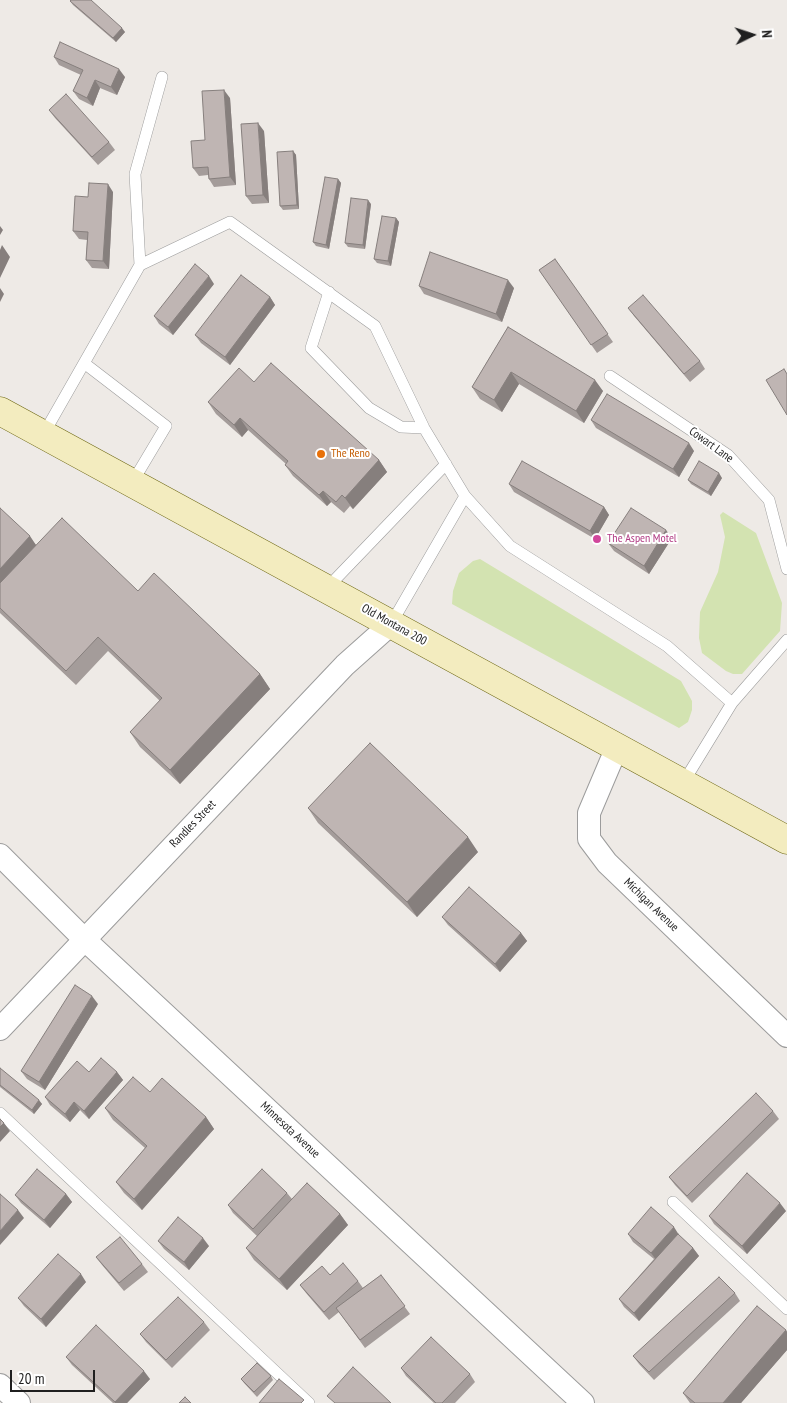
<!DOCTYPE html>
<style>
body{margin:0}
#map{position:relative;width:787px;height:1403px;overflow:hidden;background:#eeeae6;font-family:"PT Sans Narrow",sans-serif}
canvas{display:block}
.north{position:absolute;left:727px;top:10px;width:50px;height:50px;-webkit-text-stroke:4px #fff;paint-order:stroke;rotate:86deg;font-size:14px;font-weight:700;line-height:20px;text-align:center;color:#1f1f1f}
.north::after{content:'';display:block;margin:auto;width:18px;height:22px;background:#1f1f1f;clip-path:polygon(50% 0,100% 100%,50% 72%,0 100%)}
.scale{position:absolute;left:10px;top:1370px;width:85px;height:22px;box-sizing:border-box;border:2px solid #1f1f1f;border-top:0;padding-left:6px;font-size:15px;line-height:18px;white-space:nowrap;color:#1f1f1f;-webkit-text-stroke:4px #fff;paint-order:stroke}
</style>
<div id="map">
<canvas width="787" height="1403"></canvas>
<div class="north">N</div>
<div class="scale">20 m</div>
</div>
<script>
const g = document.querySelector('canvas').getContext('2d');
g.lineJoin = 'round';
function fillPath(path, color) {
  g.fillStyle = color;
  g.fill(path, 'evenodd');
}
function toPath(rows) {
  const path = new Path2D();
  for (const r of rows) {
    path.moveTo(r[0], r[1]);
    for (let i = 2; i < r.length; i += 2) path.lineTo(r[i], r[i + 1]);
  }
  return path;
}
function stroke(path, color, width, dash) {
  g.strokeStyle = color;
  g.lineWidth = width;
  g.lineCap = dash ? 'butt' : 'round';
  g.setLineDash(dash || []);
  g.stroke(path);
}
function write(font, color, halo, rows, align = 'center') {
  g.font = font + ' "PT Sans Narrow",sans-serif';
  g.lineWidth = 4;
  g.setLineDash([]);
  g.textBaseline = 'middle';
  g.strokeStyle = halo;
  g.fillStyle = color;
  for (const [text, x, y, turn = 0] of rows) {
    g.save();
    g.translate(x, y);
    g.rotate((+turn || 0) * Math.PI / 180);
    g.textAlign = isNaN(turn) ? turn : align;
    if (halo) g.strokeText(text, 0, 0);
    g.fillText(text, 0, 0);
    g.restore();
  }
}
const grass = toPath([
 [723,512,756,533,782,603,780,631,742,674,733,674,726,671,702,653,699,638,700,612,718,572,725,537,720,515],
 [480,559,681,681,692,701,692,710,688,722,679,728,452,604,453,591,459,573,473,561]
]);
const lane = toPath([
 [162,77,135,174,140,265,230,222,375,326,424,428,465,496,391,624],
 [329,292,311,348,369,408,401,427,424,428],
 [84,363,166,426,132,483],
 [610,376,728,455,769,500,787,569],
 [43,435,140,265],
 [465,496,510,546,667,646,732,703],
 [326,589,446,464],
 [683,783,732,703,787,640],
 [0,1113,309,1403],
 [673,1202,787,1309]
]);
const street = toPath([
 [617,747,589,813,589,839,607,863,787,1036],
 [0,855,84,939,583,1403],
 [0,1029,345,665,391,624],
 [0,1385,19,1403]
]);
const secondary = toPath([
 [0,411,787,840]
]);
const wall = toPath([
 [70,1,125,32,116,42,73,5],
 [54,57,125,77,117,95,100,88,93,106,79,99,73,91,81,75,59,65],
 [230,98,236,185,214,187,209,179,208,175,199,176,193,168,205,140],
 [49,110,109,142,115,150,98,165,55,118],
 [264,131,269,203,252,204,246,196],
 [293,151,296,155,299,209,283,210,280,206],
 [338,179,341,183,329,249,316,246,313,242],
 [113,192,109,269,92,268,86,260,87,240,79,239,73,231,88,197],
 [371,204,365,249,348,247,345,243],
 [396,218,399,222,391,266,377,263,374,259],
 [555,259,613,342,597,353,539,270],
 [214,284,173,335,159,324,154,316],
 [419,286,514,288,502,322,424,294],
 [270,297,275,305,230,365,201,343,195,335],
 [628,308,700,361,705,369,690,382,634,316],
 [508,327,603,391,584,423,519,384,502,412,480,399,472,387],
 [254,382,379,460,387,472,353,509,350,506,344,513,331,502,327,506,293,476,285,465,286,464,248,430,242,437,216,414,208,402],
 [591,420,694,451,679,477,596,428],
 [722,478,711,496,691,484,688,480],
 [509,484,604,507,609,515,595,539,514,492],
 [0,508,36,545,138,591,260,674,270,689,180,784,140,747,130,732,160,701,108,651,76,685,0,613],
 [672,538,649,574,614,551,608,543],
 [308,808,478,852,417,917,318,823],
 [442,917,521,933,527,941,500,972,448,925],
 [98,1004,45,1090,27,1079,21,1071],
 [0,1068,42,1104,34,1114,0,1087],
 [89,1072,117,1072,123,1080,89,1119,80,1110,70,1122,50,1105,45,1097],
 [150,1092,206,1117,214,1129,142,1210,124,1193,116,1182,145,1148,113,1120,105,1108],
 [773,1111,779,1119,692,1203,675,1185,669,1177],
 [287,1193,292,1199,340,1214,348,1225,287,1290,254,1260,246,1248,257,1236,233,1213,228,1205],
 [66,1194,72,1202,50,1228,21,1203,15,1195],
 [786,1211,747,1254,714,1224,709,1216],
 [628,1234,679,1235,693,1248,699,1256,639,1321,624,1307,619,1299,654,1259,633,1242],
 [158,1241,209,1246,189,1270,164,1249],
 [96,1257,142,1264,148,1272,124,1291,102,1265],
 [330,1275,358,1281,363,1288,381,1275,410,1314,365,1348,339,1312,329,1320,306,1293,300,1285],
 [86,1282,46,1327,24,1306,18,1298],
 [735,1293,740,1301,654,1380,639,1364,633,1356],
 [204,1322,210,1330,172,1368,146,1342,140,1334],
 [786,1330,787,1332,787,1350,741,1403,690,1403,683,1393],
 [66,1357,150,1379,127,1403,113,1403,72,1365],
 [401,1368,470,1374,475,1382,455,1403,434,1403,406,1376],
 [271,1376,273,1380,257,1397,244,1383,241,1379]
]);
const shadedWall = toPath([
 [122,28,125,32,116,42,113,38],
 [119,69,125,77,117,95,111,87],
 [95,80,100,88,93,106,87,98],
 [224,90,230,98,236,185,230,177],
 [258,123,264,131,269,203,263,195],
 [293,151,296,155,299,209,297,205],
 [338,179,341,183,329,249,326,245],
 [108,184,113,192,109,269,103,261],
 [368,200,371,204,365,249,363,245],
 [396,218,399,222,391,266,388,261],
 [0,226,3,230,0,235],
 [2,245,10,257,0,278,0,250],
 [209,276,214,284,173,335,168,327],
 [508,280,514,288,502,322,496,314],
 [0,288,4,294,0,302],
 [270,297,275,305,230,365,225,357],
 [511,372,519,384,502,412,494,400],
 [595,380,603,391,584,423,576,411],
 [240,418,248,430,242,437,234,425],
 [689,443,694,451,679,477,673,469],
 [379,460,387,472,353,509,345,498],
 [719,473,722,478,711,496,708,492],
 [323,491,331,502,327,506,319,495],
 [604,507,609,515,595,539,590,531],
 [666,530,672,538,649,574,644,566],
 [30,536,40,551,0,594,0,569],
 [260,674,270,689,180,784,170,770],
 [468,837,478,852,417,917,407,902],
 [521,933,527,941,500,972,495,964],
 [92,996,98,1004,45,1090,39,1082],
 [117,1072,123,1080,89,1119,84,1111],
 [39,1100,42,1104,34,1114,32,1110],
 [74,1102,80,1110,70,1122,65,1114],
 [206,1117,214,1129,142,1210,134,1199],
 [4,1123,10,1131,0,1142,0,1127],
 [66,1194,72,1202,50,1228,44,1220],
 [780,1203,786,1211,747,1254,742,1246],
 [18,1210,24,1218,0,1245,0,1231],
 [340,1214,348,1225,287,1290,279,1279],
 [674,1227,679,1235,657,1261,651,1253],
 [203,1238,209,1246,189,1270,184,1262],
 [693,1248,699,1256,639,1321,634,1313],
 [81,1274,86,1282,46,1327,41,1319],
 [786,1330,787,1332,787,1350,741,1403,723,1403],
 [144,1371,150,1379,127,1403,115,1403,115,1402]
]);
const building = toPath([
 [71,0,91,0,122,28,113,38,70,1,71,0],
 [60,42,119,69,111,87,95,80,87,98,73,91,83,70,54,57,60,42],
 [224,90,230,177,209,179,208,167,193,168,191,141,205,140,202,91,224,90],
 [66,94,109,142,92,157,49,110,66,94],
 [258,123,263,195,246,196,241,124,258,123],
 [293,151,297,205,280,206,277,152,293,151],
 [325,177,338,179,326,245,313,242,325,177],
 [89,183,108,184,103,261,86,260,88,232,73,231,75,196,88,197,89,183],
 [351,198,368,200,363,245,345,243,351,198],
 [382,216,396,218,388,261,374,259,382,216],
 [430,252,508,280,496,314,419,286,430,252],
 [555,259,608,334,591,345,539,270,555,259],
 [195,264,209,276,168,327,154,316,195,264],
 [241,275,270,297,225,357,195,335,241,275],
 [643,295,700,361,684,374,628,308,643,295],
 [508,327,595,380,576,411,511,372,494,400,472,387,508,327],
 [271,363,379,460,345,498,342,495,336,502,323,491,319,495,285,465,288,461,240,418,234,425,208,402,239,368,254,382,271,363],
 [784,369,787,374,787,415,766,380,784,369],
 [607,394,689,443,673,469,591,420,607,394],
 [522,461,604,507,590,531,509,484,522,461],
 [699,461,719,473,708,492,688,480,699,461],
 [0,508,30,536,0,569,0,508],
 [631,508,666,530,644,566,608,543,631,508],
 [62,518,138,591,154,573,260,674,170,770,130,732,162,698,98,637,66,671,0,608,0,583,62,518],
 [370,743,468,837,407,902,308,808,370,743],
 [469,887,521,933,495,964,442,917,469,887],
 [75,985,92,996,39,1082,21,1071,75,985],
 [101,1058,117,1072,84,1111,74,1102,65,1114,45,1097,77,1061,89,1072,101,1058],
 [0,1068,39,1100,32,1110,0,1085,0,1068],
 [133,1077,150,1092,162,1078,206,1117,134,1199,116,1182,147,1146,105,1108,133,1077],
 [756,1093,773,1111,687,1196,669,1177,756,1093],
 [0,1119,4,1123,0,1127,0,1119],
 [37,1169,66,1194,44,1220,15,1195,37,1169],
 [262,1169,287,1193,253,1229,228,1205,262,1169],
 [747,1173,780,1203,742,1246,709,1216,747,1173],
 [307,1183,340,1214,279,1279,246,1248,307,1183],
 [0,1194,18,1210,0,1231,0,1194],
 [651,1207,674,1227,651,1253,628,1234,651,1207],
 [178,1217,203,1238,184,1262,158,1241,178,1217],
 [678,1234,693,1248,634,1313,619,1299,678,1234],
 [120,1237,142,1264,119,1283,96,1257,120,1237],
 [58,1254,81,1274,41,1319,18,1298,58,1254],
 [343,1263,358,1281,324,1312,300,1285,322,1266,330,1275,343,1263],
 [381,1275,405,1306,360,1340,336,1308,381,1275],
 [719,1277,735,1293,649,1372,633,1356,719,1277],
 [178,1297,204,1322,166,1360,140,1334,178,1297],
 [757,1306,786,1330,723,1403,695,1403,683,1393,757,1306],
 [96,1325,144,1371,115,1402,66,1357,96,1325],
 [431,1337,470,1374,442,1403,436,1403,401,1368,431,1337],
 [257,1363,271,1376,254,1392,241,1379,257,1363],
 [353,1367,391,1403,335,1403,327,1396,353,1367],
 [279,1379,304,1400,301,1403,259,1403,279,1379],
 [185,1397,191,1403,179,1403,185,1397]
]);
const markers = [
 [321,454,5,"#e8710a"],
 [597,539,5,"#d1479c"]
];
const streetNames = [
 ["Cowart Lane",711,445,36],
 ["Old Montana 200",394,625,29],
 ["Randles Street",193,824,-46],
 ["Michigan Avenue",651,905,44],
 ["Minnesota Avenue",290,1130,43]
];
const foodNames = [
 ["The Reno",331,454]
];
const hotelNames = [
 ["The Aspen Motel",607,539]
];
fillPath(grass, '#d3e3b1');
stroke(lane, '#9c9c9c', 12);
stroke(street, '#9c9c9c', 24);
stroke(secondary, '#6b6510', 29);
stroke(lane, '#fff', 11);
stroke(street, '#fff', 22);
stroke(secondary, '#f3ecbf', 28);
fillPath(wall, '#a49c9a');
fillPath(shadedWall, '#867f7d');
fillPath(building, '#bfb5b3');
stroke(building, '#867f7d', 1);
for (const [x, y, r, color] of markers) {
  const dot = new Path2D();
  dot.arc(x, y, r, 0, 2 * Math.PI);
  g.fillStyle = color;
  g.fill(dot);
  stroke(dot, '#fff', 2);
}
write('12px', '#1f1f1f', '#fff', streetNames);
write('12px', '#c56008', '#fff', foodNames, 'left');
write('12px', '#b23c85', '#fff', hotelNames, 'left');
</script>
